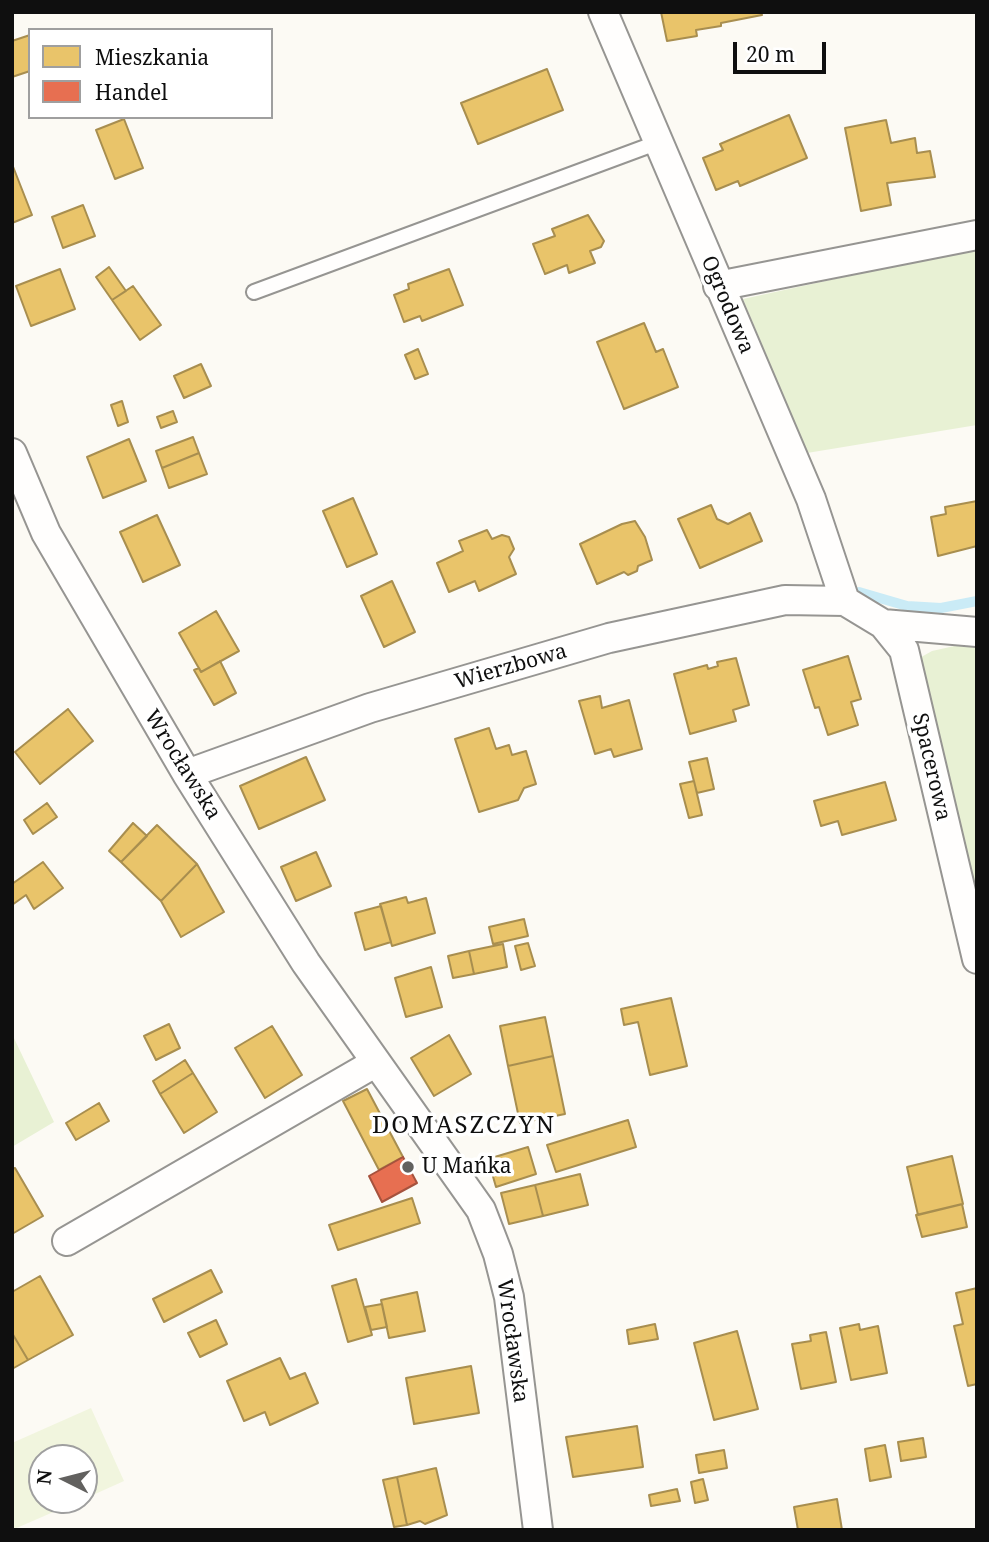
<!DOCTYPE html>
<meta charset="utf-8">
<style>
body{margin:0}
#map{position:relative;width:989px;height:1542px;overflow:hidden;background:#fcfaf4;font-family:"Noto Serif",serif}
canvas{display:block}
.frame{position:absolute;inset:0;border:14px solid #0f0f0f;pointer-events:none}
.legend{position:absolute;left:28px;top:28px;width:245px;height:91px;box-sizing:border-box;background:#fff;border:2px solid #9f9f9f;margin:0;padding:9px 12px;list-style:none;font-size:21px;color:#0f0f0f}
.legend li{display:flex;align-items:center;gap:14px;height:35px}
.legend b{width:35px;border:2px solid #9f9f9f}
.north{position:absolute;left:28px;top:1444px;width:70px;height:70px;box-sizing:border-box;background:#fff;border:2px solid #9f9f9f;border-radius:50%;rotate:276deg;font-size:19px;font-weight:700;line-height:28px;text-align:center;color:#0f0f0f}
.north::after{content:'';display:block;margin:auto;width:24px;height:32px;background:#62615f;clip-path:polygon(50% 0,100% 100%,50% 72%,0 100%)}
.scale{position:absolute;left:733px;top:42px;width:93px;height:32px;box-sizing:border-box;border:4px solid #0f0f0f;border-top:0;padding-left:9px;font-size:21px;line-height:24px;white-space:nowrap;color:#0f0f0f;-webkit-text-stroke:5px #fff;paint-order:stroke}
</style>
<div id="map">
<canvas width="989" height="1542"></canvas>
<div class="frame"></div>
<ul class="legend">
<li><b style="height:19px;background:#e9c46a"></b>Mieszkania</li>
<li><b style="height:19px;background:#e76f51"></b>Handel</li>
</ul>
<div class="north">N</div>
<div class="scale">20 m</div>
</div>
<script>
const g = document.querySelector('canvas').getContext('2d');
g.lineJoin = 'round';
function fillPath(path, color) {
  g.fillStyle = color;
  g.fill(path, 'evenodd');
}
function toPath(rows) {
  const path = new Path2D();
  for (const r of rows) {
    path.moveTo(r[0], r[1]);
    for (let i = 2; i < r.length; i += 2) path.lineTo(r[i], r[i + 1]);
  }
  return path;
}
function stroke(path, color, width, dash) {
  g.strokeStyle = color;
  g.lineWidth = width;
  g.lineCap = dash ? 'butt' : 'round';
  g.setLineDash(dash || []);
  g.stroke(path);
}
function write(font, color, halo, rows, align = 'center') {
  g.font = font + ' "Noto Serif",serif';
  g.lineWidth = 7;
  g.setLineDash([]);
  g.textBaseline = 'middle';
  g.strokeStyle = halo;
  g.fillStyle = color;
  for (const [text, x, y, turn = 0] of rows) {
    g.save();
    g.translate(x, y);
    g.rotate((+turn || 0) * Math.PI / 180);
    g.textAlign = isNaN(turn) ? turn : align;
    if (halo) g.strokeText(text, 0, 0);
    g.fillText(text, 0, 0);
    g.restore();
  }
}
const green = toPath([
 [977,248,977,425,807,453,743,299],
 [977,641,977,919,916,660,932,651],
 [12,1034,54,1122,12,1147]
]);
const pitch = toPath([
 [91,1408,124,1481,84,1499,84,1458,42,1458,42,1500,81,1500,12,1530,12,1443]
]);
const homes = toPath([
 [661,12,761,12,762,15,721,23,721,26,696,30,697,36,667,41,661,12],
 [30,35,30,71,12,77,12,41,30,35],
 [547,69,563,110,478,144,461,103,547,69],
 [789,115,807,158,740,186,738,181,716,190,703,158,723,150,720,144,789,115],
 [124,119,143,168,115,179,96,130,124,119],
 [886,120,891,143,915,138,917,153,930,151,935,177,887,183,891,205,861,211,845,128,886,120],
 [12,164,32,215,12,223,12,164],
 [83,205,95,236,63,248,52,217,83,205],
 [588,215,604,241,601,247,590,251,595,263,569,273,567,265,545,274,533,244,555,236,552,229,588,215],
 [109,267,126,291,112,300,96,277,109,267],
 [60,269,75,309,31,326,16,286,60,269],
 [449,269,463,305,422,321,420,316,404,322,394,295,409,289,408,284,449,269],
 [133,286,161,325,140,340,112,300,133,286],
 [644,323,656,352,663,349,678,387,624,409,597,342,644,323],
 [418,349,428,374,415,379,405,355,418,349],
 [201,364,211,386,184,398,174,376,201,364],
 [122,401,128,422,118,426,111,405,122,401],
 [173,411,177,422,161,428,157,417,173,411],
 [193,437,199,453,162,468,156,451,193,437],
 [129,439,146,481,103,498,87,457,129,439],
 [199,453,207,474,169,488,162,468,199,453],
 [353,498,377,554,347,567,323,511,353,498],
 [977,501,977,546,938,556,931,517,946,514,945,507,977,501],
 [711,505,717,519,728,524,750,513,762,541,700,568,678,519,711,505],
 [157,515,180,565,143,582,120,532,157,515],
 [635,521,645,537,652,560,638,566,637,571,628,575,624,572,597,584,580,544,622,524,635,521],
 [487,530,492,539,502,535,509,537,514,549,509,557,516,574,479,591,475,581,449,592,437,563,463,551,459,541,487,530],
 [392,581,415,632,384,647,361,596,392,581],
 [216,611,239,651,201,672,179,633,216,611],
 [848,656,861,699,851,702,858,725,828,735,819,707,815,708,803,670,848,656],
 [736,658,749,705,733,710,736,721,690,734,674,674,707,665,708,669,718,666,717,662,736,658],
 [220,661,236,693,214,705,194,670,199,668,201,672,220,661],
 [600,696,602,708,629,700,642,749,614,757,611,749,595,754,579,701,600,696],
 [68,709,93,741,40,784,15,752,68,709],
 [489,728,496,749,509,745,512,755,526,751,536,784,524,788,518,800,479,812,455,739,489,728],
 [306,757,325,800,259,829,240,786,306,757],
 [707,758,714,789,697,793,689,762,707,758],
 [694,781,702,815,689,818,680,784,694,781],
 [885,782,896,820,842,835,838,821,821,826,814,801,885,782],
 [47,803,57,817,33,834,24,820,47,803],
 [133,823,147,836,121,862,109,851,133,823],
 [157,825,197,864,161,901,121,862,157,825],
 [316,852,331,886,296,901,281,867,316,852],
 [43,862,63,888,34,909,26,895,12,905,12,884,43,862],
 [197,864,224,912,181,937,161,901,197,864],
 [406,897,408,903,426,898,435,933,392,946,380,904,406,897],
 [381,906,391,942,365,950,355,913,381,906],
 [524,919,528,936,493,944,489,927,524,919],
 [528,943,535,966,521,970,515,946,528,943],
 [503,944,507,967,474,974,469,951,503,944],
 [469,951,474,974,453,978,448,956,469,951],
 [431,967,442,1007,406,1017,395,978,431,967],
 [671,998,687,1066,650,1075,638,1022,624,1025,621,1009,671,998],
 [545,1017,553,1056,508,1066,500,1026,545,1017],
 [169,1024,180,1048,156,1060,144,1036,169,1024],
 [272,1026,302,1075,265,1098,235,1048,272,1026],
 [449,1035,471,1074,434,1096,411,1058,449,1035],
 [553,1056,565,1114,520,1123,508,1066,553,1056],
 [185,1060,193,1073,160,1094,153,1081,185,1060],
 [193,1073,217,1112,184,1133,160,1094,193,1073],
 [367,1089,403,1157,379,1170,343,1101,367,1089],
 [99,1103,109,1121,76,1140,66,1123,99,1103],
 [628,1120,636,1147,556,1172,547,1145,628,1120],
 [528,1147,536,1174,496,1187,488,1159,528,1147],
 [952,1156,963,1204,918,1215,907,1167,952,1156],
 [15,1168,43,1216,12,1234,12,1169,15,1168],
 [580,1174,588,1205,543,1216,535,1185,580,1174],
 [535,1185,543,1216,509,1224,501,1193,535,1185],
 [412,1198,420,1223,338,1250,329,1225,412,1198],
 [962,1204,967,1227,922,1237,916,1215,962,1204],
 [211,1270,222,1292,164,1322,153,1299,211,1270],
 [40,1276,73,1335,28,1360,12,1333,12,1292,40,1276],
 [356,1279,372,1335,348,1342,332,1286,356,1279],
 [977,1288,977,1384,968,1386,954,1326,963,1324,956,1293,977,1288],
 [417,1292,425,1331,389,1338,381,1300,417,1292],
 [382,1304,387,1327,371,1330,365,1307,382,1304],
 [216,1320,227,1344,200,1357,188,1333,216,1320],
 [655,1324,658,1339,629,1344,627,1330,655,1324],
 [859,1324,860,1330,878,1326,887,1373,851,1380,840,1328,859,1324],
 [737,1331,758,1409,714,1420,694,1343,737,1331],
 [826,1332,836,1382,801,1389,792,1344,811,1341,810,1335,826,1332],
 [12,1333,28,1360,12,1369,12,1333],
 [280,1358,290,1379,305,1373,318,1403,270,1425,265,1412,244,1421,227,1381,280,1358],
 [471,1366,479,1413,414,1424,406,1378,471,1366],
 [637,1426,643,1467,573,1477,566,1437,637,1426],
 [923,1438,926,1457,901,1461,898,1442,923,1438],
 [885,1445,891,1477,870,1481,865,1449,885,1445],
 [724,1450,727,1468,699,1473,696,1455,724,1450],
 [436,1468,447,1515,425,1524,420,1521,407,1525,397,1477,436,1468],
 [397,1477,407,1525,394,1527,383,1480,397,1477],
 [703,1479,708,1500,695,1503,691,1482,703,1479],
 [677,1489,680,1501,651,1506,649,1495,677,1489],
 [837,1499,842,1530,798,1530,794,1507,837,1499]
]);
const shops = toPath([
 [403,1157,417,1183,382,1202,369,1176,403,1157]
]);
const stream = toPath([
 [859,592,907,606,941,608,977,601]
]);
const lane = toPath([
 [254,292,659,142]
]);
const street = toPath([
 [603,12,811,499,845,601],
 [718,286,977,235],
 [12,453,46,533,187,774,306,963,481,1210,498,1254,509,1297,538,1530],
 [845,601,883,624,904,650,977,959],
 [883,624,977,632],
 [187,774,370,708,609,638,785,600,845,601],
 [67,1241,375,1063]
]);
const markers = [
 [408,1167,7,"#62615f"]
];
const streetNames = [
 ["Ogrodowa",727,305,67],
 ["Wierzbowa",511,667,-16],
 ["Wrocławska",182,765,58],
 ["Spacerowa",931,767,77],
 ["Wrocławska",512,1341,82]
];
const poiNames = [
 ["U Mańka",422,1167]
];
const quarterNames = [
 ["DOMASZCZYN",464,1126]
];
fillPath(green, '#e8f1d4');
fillPath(pitch, '#f1f5de');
fillPath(homes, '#e9c46a');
stroke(homes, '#a88e4f', 2);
fillPath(shops, '#e76f51');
stroke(shops, '#a6523d', 2);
stroke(stream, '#caebf6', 10);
stroke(lane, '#969592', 18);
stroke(street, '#969592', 32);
stroke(lane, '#fffefd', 14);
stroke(street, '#fffefd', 28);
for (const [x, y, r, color] of markers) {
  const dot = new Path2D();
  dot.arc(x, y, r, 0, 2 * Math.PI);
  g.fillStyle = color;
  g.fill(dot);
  stroke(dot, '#fff', 2.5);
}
write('21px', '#0f0f0f', '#fff', streetNames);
write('21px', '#0f0f0f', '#fff', poiNames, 'left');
g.letterSpacing = '2px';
write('24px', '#0f0f0f', '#fff', quarterNames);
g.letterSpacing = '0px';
</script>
